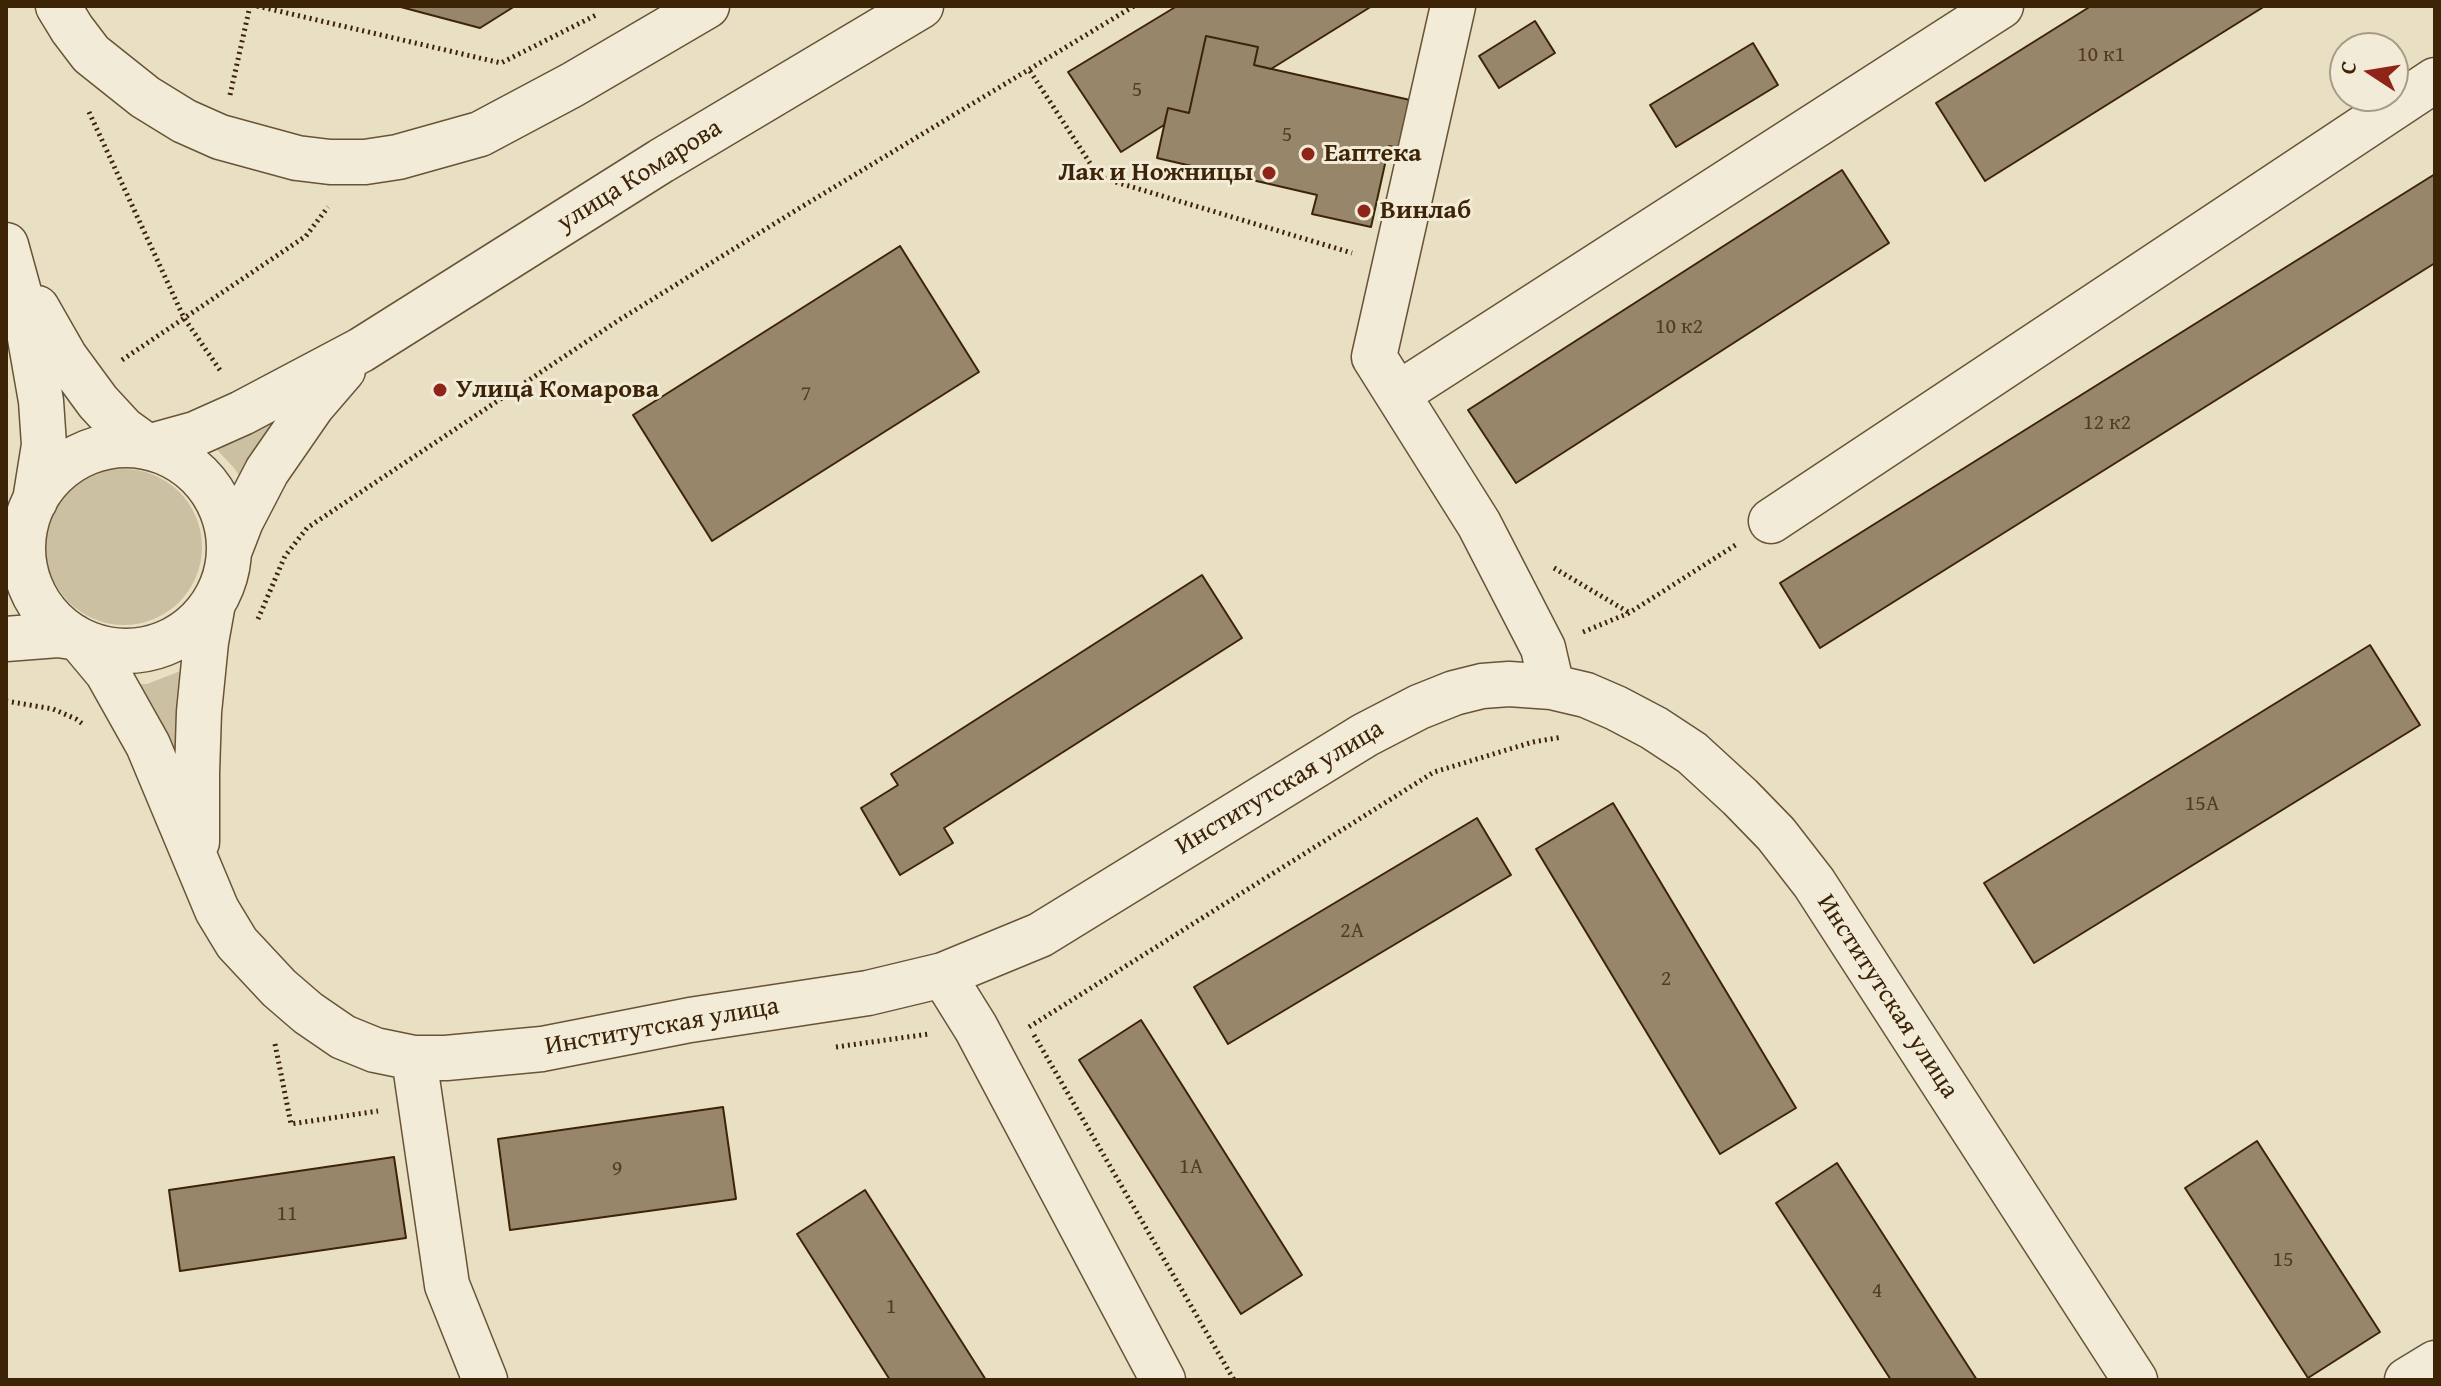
<!DOCTYPE html>
<meta charset="utf-8">
<style>
body{margin:0}
#map{position:relative;width:2441px;height:1386px;overflow:hidden;background:#e9e0c3;font-family:"Gentium Book Plus",serif}
canvas{display:block}
.frame{position:absolute;inset:0;border:8px solid #3e2407;pointer-events:none}
.north{position:absolute;left:2329px;top:32px;width:80px;height:80px;box-sizing:border-box;background:#f1ebd8;border:2px solid #a99b84;border-radius:50%;rotate:282deg;font-size:22px;font-weight:700;line-height:32px;text-align:center;color:#3e2407}
.north::after{content:'';display:block;margin:auto;width:28px;height:36px;background:#8f2418;clip-path:polygon(50% 0,100% 100%,50% 72%,0 100%)}
</style>
<div id="map">
<canvas width="2441" height="1386"></canvas>
<div class="frame"></div>
<div class="north">С</div>
</div>
<script>
const g = document.querySelector('canvas').getContext('2d');
g.lineJoin = 'round';
function fillPath(path, color) {
  g.fillStyle = color;
  g.fill(path, 'evenodd');
}
function toPath(rows) {
  const path = new Path2D();
  for (const r of rows) {
    if (r.length === 3) {
      path.moveTo(r[0] + r[2], r[1]);
      path.arc(r[0], r[1], r[2], 0, 2 * Math.PI);
      continue;
    }
    path.moveTo(r[0], r[1]);
    for (let i = 2; i < r.length; i += 2) path.lineTo(r[i], r[i + 1]);
  }
  return path;
}
function stroke(path, color, width, dash) {
  g.strokeStyle = color;
  g.lineWidth = width;
  g.lineCap = dash ? 'butt' : 'round';
  g.setLineDash(dash || []);
  g.stroke(path);
}
function write(font, color, halo, rows, align = 'center') {
  g.font = font + ' "Gentium Book Plus",serif';
  g.lineWidth = 6;
  g.setLineDash([]);
  g.textBaseline = 'middle';
  g.strokeStyle = halo;
  g.fillStyle = color;
  for (const [text, x, y, turn = 0] of rows) {
    g.save();
    g.translate(x, y);
    g.rotate((+turn || 0) * Math.PI / 180);
    g.textAlign = isNaN(turn) ? turn : align;
    if (halo) g.strokeText(text, 0, 0);
    g.fillText(text, 0, 0);
    g.restore();
  }
}
const green = toPath([
 [325,374,245,485,235,469,205,437],
 [124,547,78],
 [188,668,185,809,124,685,147,684]
]);
const building = toPath([
 [397,6,515,6,480,28,397,6],
 [1177,6,1372,6,1271,69,1254,65,1258,47,1206,36,1189,113,1168,108,1164,125,1121,152,1068,72,1177,6],
 [2091,6,2265,6,1985,181,1936,103,2091,6],
 [1535,21,1555,53,1499,88,1479,56,1535,21],
 [1206,36,1258,47,1254,65,1419,102,1408,150,1389,146,1371,227,1312,214,1317,195,1157,158,1168,108,1189,113,1206,36],
 [1753,43,1778,85,1676,147,1650,105,1753,43],
 [1842,170,1889,243,1516,483,1468,410,1842,170],
 [2435,174,2435,263,1820,648,1780,583,2435,174],
 [900,246,979,372,712,541,633,415,900,246],
 [1202,575,1242,638,944,828,953,843,900,875,861,808,898,785,891,774,1202,575],
 [2370,645,2420,725,2034,963,1984,883,2370,645],
 [1613,803,1796,1108,1720,1154,1536,849,1613,803],
 [1477,818,1511,875,1228,1044,1194,987,1477,818],
 [1141,1020,1302,1275,1241,1314,1079,1060,1141,1020],
 [723,1107,736,1199,510,1230,498,1139,723,1107],
 [2257,1141,2380,1332,2308,1378,2185,1188,2257,1141],
 [394,1157,406,1238,180,1271,169,1190,394,1157],
 [1837,1163,1977,1380,1891,1380,1776,1203,1837,1163],
 [865,1190,986,1380,890,1380,797,1234,865,1190]
]);
const path = toPath([
 [257,6,501,63,598,14],
 [1030,71,1099,177,1352,253],
 [230,95,250,6],
 [89,112,184,318,222,373],
 [122,360,306,236,328,207],
 [1554,568,1628,612],
 [258,619,285,556,307,528,619,320,798,209,1134,6],
 [1583,632,1629,613,1737,544],
 [6,701,53,709,76,719,84,725],
 [1029,1027,1434,772,1533,742,1562,737],
 [1034,1035,1234,1380],
 [275,1044,291,1124,378,1111],
 [836,1047,929,1034]
]);
const minor = toPath([
 [58,6,72,29,91,54,145,97,184,121,220,137,297,158,330,162,365,162,398,157,480,134,572,85,707,6],
 [1453,6,1374,357,1479,524,1543,648,1552,687],
 [6,245,27,321,41,401,44,445,35,501],
 [37,308,65,357,98,402,123,429,148,447],
 [1398,394,2001,6],
 [126,548,103],
 [148,447,195,434,242,413,361,350,661,161,921,6],
 [1771,521,2435,80],
 [229,552,241,521,267,471,312,406,343,370],
 [6,639,58,635,72,637],
 [81,641,107,672,148,745,217,910,237,943,279,988,308,1013,343,1037,375,1050,414,1058,446,1058,542,1049,690,1020,868,993,943,975,1040,935,1365,735,1419,707,1454,693,1482,686,1509,684,1552,687,1586,695,1616,708,1654,728,1692,753,1740,797,1776,834,1814,883,2135,1380],
 [197,842,197,773,199,712,206,642,213,603],
 [943,975,976,1028,1163,1380],
 [414,1058,447,1285,485,1380],
 [2407,1380,2435,1363]
]);
const markers = [
 [1308,154,8,"#8f2418"],
 [1269,173,8,"#8f2418"],
 [1364,211,8,"#8f2418"],
 [440,390,8,"#8f2418"]
];
const numberNames = [
 ["10 к1",2101,55],
 ["5",1137,90],
 ["5",1287,135],
 ["10 к2",1679,327],
 ["7",806,394],
 ["12 к2",2107,423],
 ["15А",2202,804],
 ["2А",1352,931],
 ["2",1666,979],
 ["1А",1191,1167],
 ["9",617,1169],
 ["11",287,1214],
 ["15",2283,1260],
 ["4",1877,1291],
 ["1",891,1307]
];
const poiNames = [
 ["Еаптека",1324,154],
 ["Лак и Ножницы",1253,173,"right"],
 ["Винлаб",1380,211],
 ["Улица Комарова",456,390]
];
const streetNames = [
 ["улица Комарова",640,176,-32],
 ["Институтская улица",1280,788,-31],
 ["Институтская улица",1887,997,57],
 ["Институтская улица",662,1027,-10]
];
fillPath(green, '#ccc0a3');
fillPath(building, '#978669');
stroke(building, '#3e2407', 2);
stroke(minor, '#695336', 47);
stroke(path, '#3e2407', 5, [2, 4]);
stroke(minor, '#f1ebd8', 44);
for (const [x, y, r, color] of markers) {
  const dot = new Path2D();
  dot.arc(x, y, r, 0, 2 * Math.PI);
  g.fillStyle = color;
  g.fill(dot);
  stroke(dot, '#f1ebd8', 3);
}
write('22px', '#543c20', null, numberNames);
write('bold 26px', '#3e2407', '#f1ebd8', poiNames, 'left');
write('26px', '#3e2407', '#f1ebd8', streetNames);
</script>
